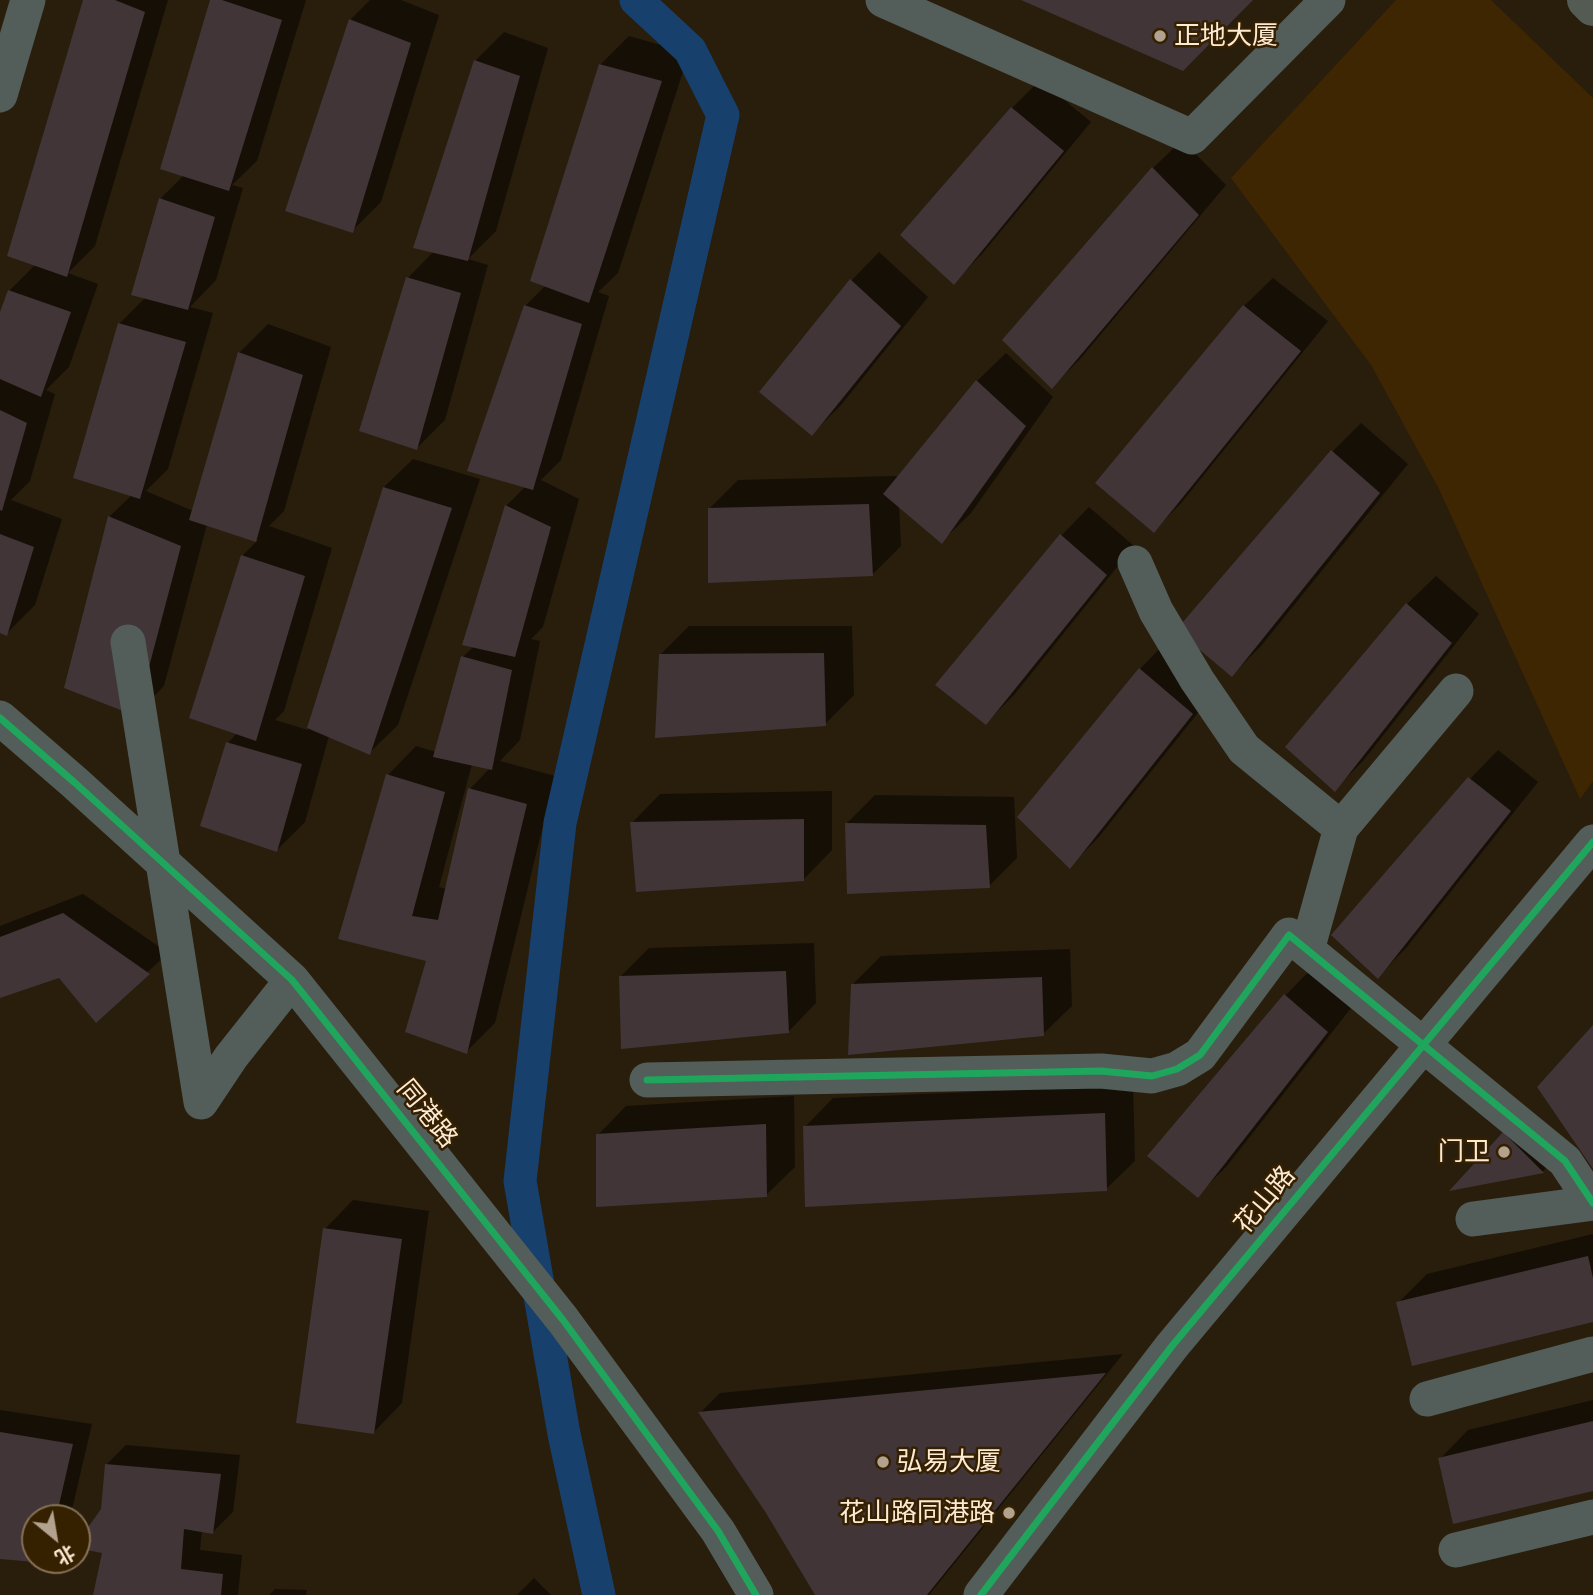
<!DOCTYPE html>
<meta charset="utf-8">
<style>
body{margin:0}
#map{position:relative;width:1593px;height:1595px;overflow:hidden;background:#291d0c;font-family:Mulish,"Noto Sans SC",sans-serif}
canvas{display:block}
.north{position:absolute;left:21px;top:1504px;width:70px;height:70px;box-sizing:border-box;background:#352000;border:2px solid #857155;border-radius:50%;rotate:150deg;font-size:19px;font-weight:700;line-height:28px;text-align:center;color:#fdead4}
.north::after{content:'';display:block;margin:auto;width:24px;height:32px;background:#b3a28e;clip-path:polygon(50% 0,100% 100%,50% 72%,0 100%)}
</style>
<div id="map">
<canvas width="1593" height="1595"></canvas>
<div class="north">北</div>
</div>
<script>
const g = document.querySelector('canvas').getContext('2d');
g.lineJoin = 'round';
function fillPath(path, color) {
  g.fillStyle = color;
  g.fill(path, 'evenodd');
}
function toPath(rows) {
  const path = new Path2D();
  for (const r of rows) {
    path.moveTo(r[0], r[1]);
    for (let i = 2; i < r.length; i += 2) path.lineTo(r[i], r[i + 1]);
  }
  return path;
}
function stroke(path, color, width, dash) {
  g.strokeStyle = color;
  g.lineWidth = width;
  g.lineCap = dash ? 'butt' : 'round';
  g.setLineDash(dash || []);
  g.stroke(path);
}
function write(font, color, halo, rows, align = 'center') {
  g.font = font + ' Mulish,"Noto Sans SC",sans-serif';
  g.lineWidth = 5;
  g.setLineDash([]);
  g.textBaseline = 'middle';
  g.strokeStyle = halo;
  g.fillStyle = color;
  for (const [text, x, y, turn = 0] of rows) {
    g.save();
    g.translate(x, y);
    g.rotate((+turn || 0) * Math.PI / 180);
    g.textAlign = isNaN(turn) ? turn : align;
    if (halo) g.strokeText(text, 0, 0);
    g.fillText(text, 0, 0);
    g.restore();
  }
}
const built = toPath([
 [1396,0,1491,0,1593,98,1593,781,1580,799,1439,489,1371,365,1231,178]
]);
const shadow = toPath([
 [85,0,168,0,95,246,68,273,98,284,69,367,46,390,55,394,30,481,11,500,62,519,35,605,6,634,0,631,0,318,9,291,36,264],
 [212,0,306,0,257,161,232,185,243,188,216,280,190,307,213,313,168,469,146,491,193,511,239,353,268,324,331,347,284,511,269,526,332,548,284,711,275,720,308,730,384,487,413,459,480,479,398,725,369,753,329,736,305,822,277,850,228,743,237,733,242,556,258,540,207,524,164,686,136,714,66,687,110,516,132,495,119,324,146,297,160,199,184,175],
 [370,0,401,0,439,15,381,202,352,231,350,20],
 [504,32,548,48,496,231,468,259,488,265,445,420,417,448,408,278,434,251,475,61],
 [629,36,689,53,618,273,598,292,609,296,561,460,541,480,579,499,543,627,531,639,540,641,520,740,500,761,555,776,495,1023,466,1052,429,960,340,938,388,775,416,746,436,752,463,657,474,646,464,644,506,506,526,486,525,306,546,285,600,65],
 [472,764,490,768,470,789,447,889,439,887],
 [1040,80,1091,122,982,254,954,282,1012,108],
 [1182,140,1226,185,1081,358,1052,387,1004,340,1153,168],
 [879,252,928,297,841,405,812,434,851,281],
 [1273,278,1328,321,1182,502,1154,531,1097,483,1244,306],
 [1006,353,1053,397,971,513,942,541,899,505,901,546,872,575,709,509,738,480,897,476,897,479,977,381],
 [1361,423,1408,464,1261,646,1232,675,1179,629,1333,451],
 [1089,507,1134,546,1014,695,986,723,1061,536],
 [1436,576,1479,614,1363,761,1335,789,1407,604],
 [689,626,852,626,854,695,825,724,660,655],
 [1168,640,1221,684,1098,838,1070,866,1019,816,1140,669],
 [1498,750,1538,782,1406,948,1378,977,1470,779],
 [832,791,832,850,804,879,632,823,660,794],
 [875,795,1014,797,1017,858,989,886,846,824],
 [83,894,168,953,96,1020,60,976,0,996,0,926],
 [814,943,816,1003,788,1032,620,977,649,948],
 [1070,949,1072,1006,1043,1034,852,985,881,956],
 [1314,966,1355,1003,1226,1167,1198,1195,1149,1156,1286,995],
 [1133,1085,1135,1161,1106,1189,805,1127,833,1098],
 [794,1096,795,1167,766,1195,598,1135,626,1106],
 [1504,1133,1553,1162,1543,1171,1454,1189],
 [353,1200,429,1211,402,1403,374,1432,325,1229],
 [1593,1234,1593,1320,1398,1303,1427,1274],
 [1123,1354,929,1595,817,1595,767,1512,701,1412,720,1393],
 [1593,1400,1593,1489,1440,1459,1468,1430],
 [0,1410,92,1424,70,1518,35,1518,35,1560,45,1561,0,1557],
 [126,1445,240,1455,233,1512,213,1532,202,1530,200,1550,242,1555,238,1595,95,1595,104,1552,103,1509,106,1465],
 [534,1578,551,1595,517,1595],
 [275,1589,307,1590,306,1595,269,1595]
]);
const canal = toPath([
 [599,1595,564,1434,520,1181,560,823,723,115,690,50,636,0]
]);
const building = toPath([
 [83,0,115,0,145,12,67,277,7,256],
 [210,0,222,0,282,20,229,191,160,169],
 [1021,0,1253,0,1183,71],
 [349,19,411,43,353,233,285,211],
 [474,60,520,76,468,261,413,248],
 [599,64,662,81,589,303,530,281],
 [1011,107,1064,151,954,285,900,235],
 [1152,167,1199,215,1052,389,1002,340],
 [159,198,215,217,188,310,131,295],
 [406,277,461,293,417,450,359,431],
 [850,279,901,326,812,436,759,392],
 [8,290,71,312,41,397,0,379,0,312],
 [524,305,582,324,533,490,467,471],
 [1243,305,1301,351,1154,533,1095,483],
 [118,323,186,342,140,499,73,478],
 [238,352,303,375,256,542,189,520],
 [976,380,1026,426,942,544,883,494],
 [0,410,27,423,2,511,0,510],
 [1331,450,1380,493,1232,677,1176,630],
 [383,487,452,508,370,755,307,728],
 [869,504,873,576,708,583,708,508],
 [505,505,551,527,515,657,462,645],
 [108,516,181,546,136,716,64,688],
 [0,534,34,547,7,636,0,633],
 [1060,534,1107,575,986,725,935,685],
 [241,555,305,576,256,741,189,718],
 [1406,603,1452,643,1335,792,1285,747],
 [824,653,826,726,655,738,659,654],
 [461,656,512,670,492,770,433,757],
 [1139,668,1193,714,1070,869,1017,817],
 [226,742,302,764,277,852,200,826],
 [386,774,445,792,412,916,438,920,468,788,527,804,467,1054,405,1032,426,961,338,939],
 [1468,777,1511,811,1378,979,1331,935],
 [804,819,804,881,636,892,630,822],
 [845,823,986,825,990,888,847,894],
 [63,913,150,974,96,1023,59,978,0,998,0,937],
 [786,971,789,1033,621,1049,619,976],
 [1042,977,1044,1036,848,1055,851,984],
 [1284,994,1328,1032,1198,1198,1147,1156],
 [1593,1025,1593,1169,1537,1087],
 [1105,1113,1107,1191,805,1207,803,1126],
 [766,1124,767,1197,596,1207,596,1134],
 [1503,1132,1544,1173,1449,1191],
 [323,1228,402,1239,374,1434,296,1423],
 [1588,1256,1593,1278,1593,1322,1412,1366,1396,1302],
 [1106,1373,927,1595,815,1595,766,1513,698,1412],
 [1593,1421,1593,1491,1453,1524,1438,1458],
 [0,1432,73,1444,56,1518,35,1518,35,1560,46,1560,46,1563,0,1559],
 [105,1464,221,1474,213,1534,184,1529,181,1569,223,1574,221,1595,93,1595,102,1553,81,1549,84,1533,101,1509]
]);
const minor = toPath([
 [883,0,1192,137,1328,0],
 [0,95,28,0],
 [1135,563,1156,611,1197,680,1244,749,1341,828],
 [128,642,201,1102,231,1057,292,980],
 [0,718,74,782,292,980,563,1320,718,1531,756,1595],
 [1307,950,1341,828,1456,691],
 [647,1080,1101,1071,1152,1076,1177,1069,1200,1055,1289,935,1565,1161,1593,1203],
 [1473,1219,1593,1203],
 [1427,1399,1593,1354],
 [1456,1550,1593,1517],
 [981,1595,1172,1346,1593,842]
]);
const major = toPath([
 [1586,0,1593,7]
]);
const cycleway = toPath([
 [0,718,74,782,292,980,563,1320,718,1531,756,1595],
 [647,1080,1101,1071,1152,1076,1177,1069,1200,1055,1289,935,1565,1161,1593,1203],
 [981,1595,1172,1346,1593,842]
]);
const markers = [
 [1160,36,7,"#b3a28e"],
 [1504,1152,7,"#b3a28e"],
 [883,1462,7,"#b3a28e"],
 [1009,1513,7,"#b3a28e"]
];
const poiNames = [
 ["正地大厦",1174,36],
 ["门卫",1490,1152,"right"],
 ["弘易大厦",897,1462],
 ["花山路同港路",995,1513,"right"]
];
const streetNames = [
 ["同港路",427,1114,51],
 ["花山路",1265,1200,-50]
];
fillPath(built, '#3e2602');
fillPath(shadow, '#0007');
stroke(canal, '#17406c', 33);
fillPath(building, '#413538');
stroke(minor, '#535d59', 35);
stroke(major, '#545b53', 38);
stroke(cycleway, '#20a55d', 7);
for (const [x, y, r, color] of markers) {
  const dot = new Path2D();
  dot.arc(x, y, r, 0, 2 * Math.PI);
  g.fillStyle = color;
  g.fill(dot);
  stroke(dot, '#352000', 2.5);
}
write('26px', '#fdead4', '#352000', poiNames, 'left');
write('26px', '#fdead4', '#352000', streetNames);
</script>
